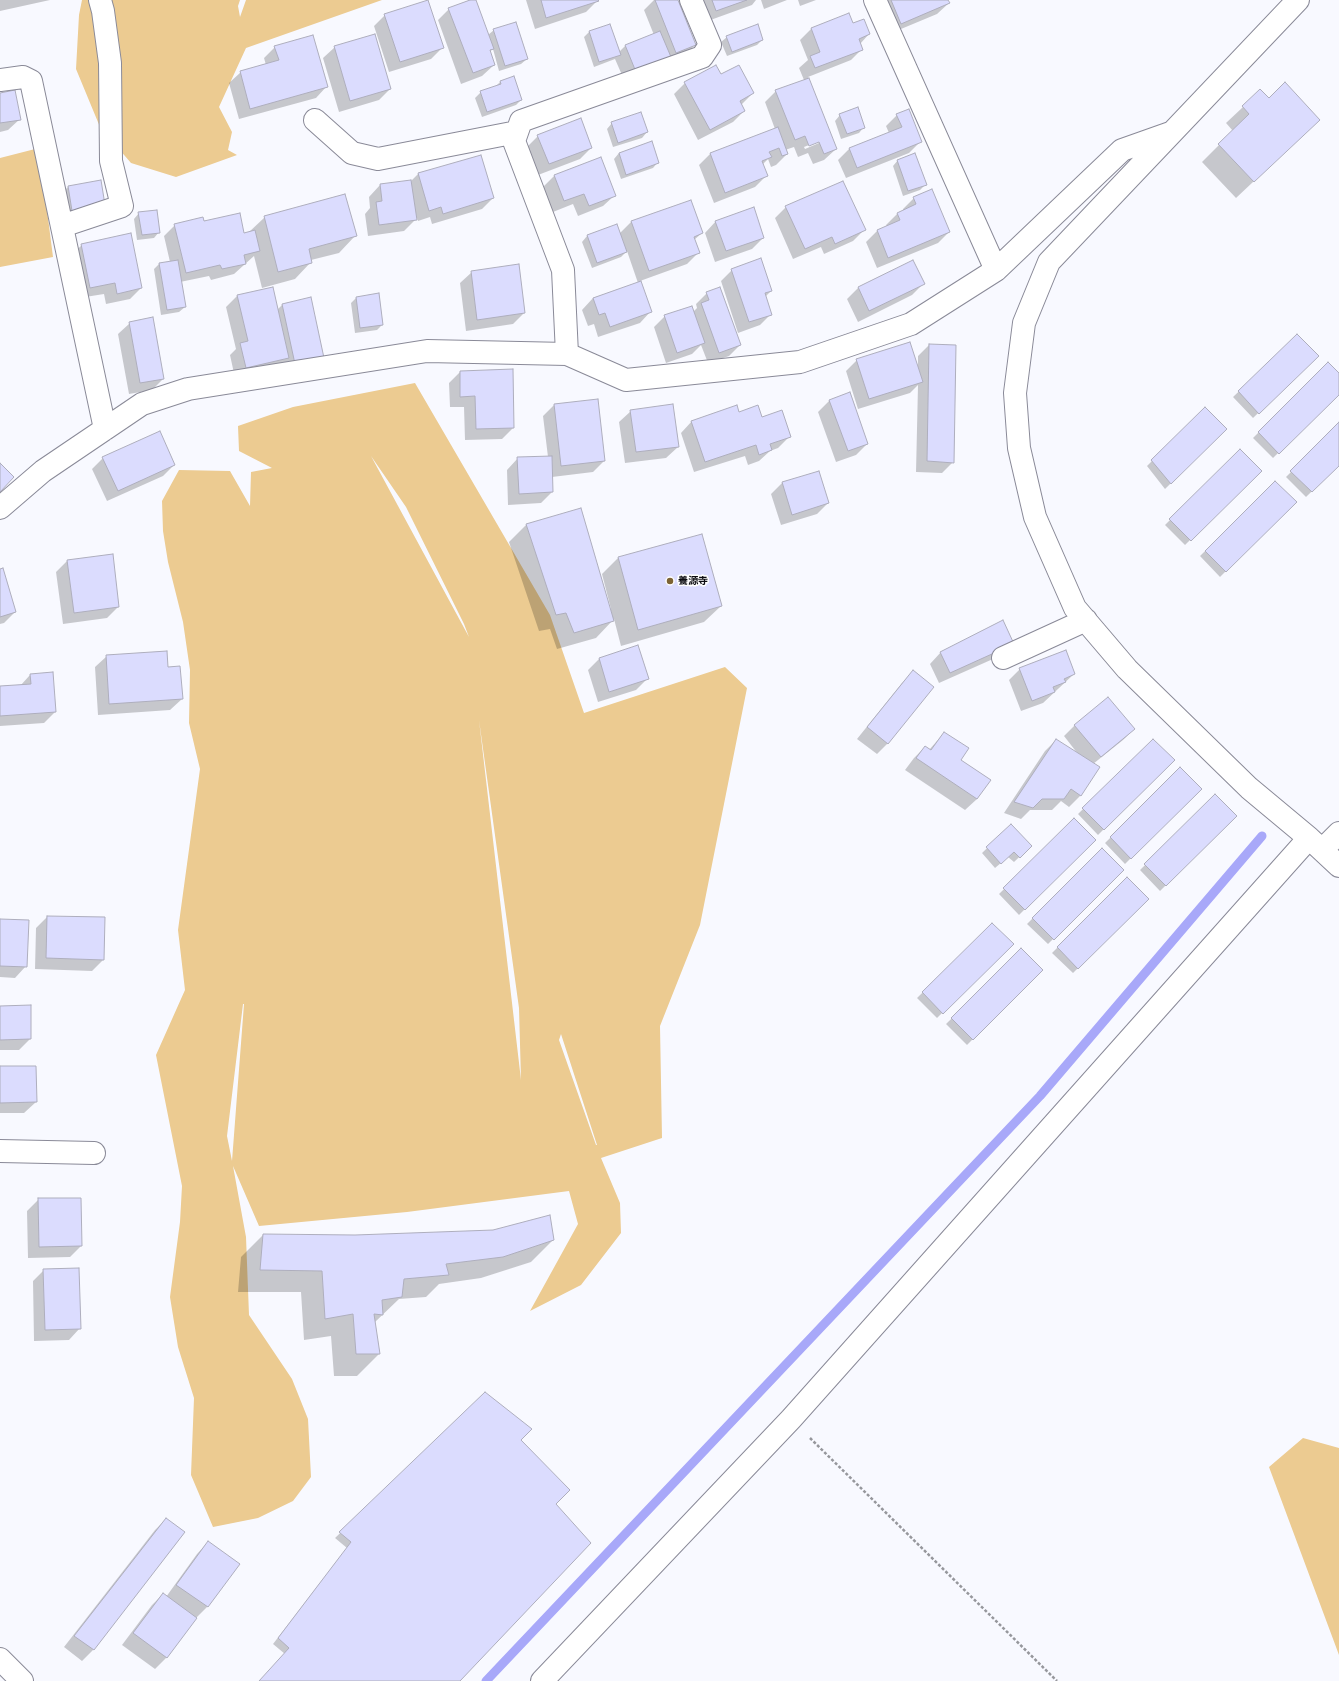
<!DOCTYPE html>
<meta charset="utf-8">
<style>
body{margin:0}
canvas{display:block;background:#f8f9ff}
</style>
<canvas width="1339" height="1681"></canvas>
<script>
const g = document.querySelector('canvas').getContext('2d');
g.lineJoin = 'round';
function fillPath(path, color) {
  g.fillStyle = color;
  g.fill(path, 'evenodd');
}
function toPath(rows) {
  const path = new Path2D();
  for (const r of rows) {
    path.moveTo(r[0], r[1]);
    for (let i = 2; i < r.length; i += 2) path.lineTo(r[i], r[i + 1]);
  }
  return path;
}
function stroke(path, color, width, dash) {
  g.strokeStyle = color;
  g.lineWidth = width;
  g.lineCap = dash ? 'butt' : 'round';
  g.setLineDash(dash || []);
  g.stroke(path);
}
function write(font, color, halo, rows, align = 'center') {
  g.font = font + ' Signika,"Noto Sans JP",sans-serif';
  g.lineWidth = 3;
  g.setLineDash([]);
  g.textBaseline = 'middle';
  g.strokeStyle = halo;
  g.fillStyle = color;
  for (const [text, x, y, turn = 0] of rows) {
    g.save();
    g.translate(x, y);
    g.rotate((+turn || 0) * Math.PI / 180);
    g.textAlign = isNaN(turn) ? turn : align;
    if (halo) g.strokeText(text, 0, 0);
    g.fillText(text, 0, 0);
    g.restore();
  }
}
const green = toPath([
 [82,0,240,0,238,6,240,17,246,0,382,0,246,48,219,107,232,132,228,150,237,155,176,177,131,163,100,127,76,69,79,15],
 [39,148,53,257,0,267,0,158],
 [415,383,550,615,584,713,725,667,747,688,700,925,660,1026,662,1138,601,1158,620,1203,621,1233,581,1285,530,1311,578,1224,569,1191,407,1212,259,1226,233,1166,246,1237,249,1315,292,1379,308,1419,311,1477,293,1501,258,1518,213,1527,191,1475,194,1398,178,1347,170,1297,180,1222,182,1186,156,1055,185,990,178,930,200,769,189,723,190,670,183,622,168,562,163,531,162,501,179,470,230,471,250,506,251,472,272,468,239,451,238,426,293,407],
 [371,456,406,507,464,624,469,637],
 [479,720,519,1008,521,1080],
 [243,1004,244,1004,232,1161,227,1136],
 [561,1034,597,1145,596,1145,559,1040],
 [1303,1438,1339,1448,1339,1655,1269,1467]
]);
const shadow = toPath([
 [0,0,50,0,0,11],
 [473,0,475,0,488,35,494,30,527,59,521,64,499,71,493,49,489,52,494,65,482,76,461,84,438,20,449,9],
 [526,0,597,0,597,1,586,12,535,29],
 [654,0,677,0,695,45,684,56,625,82,615,59,594,67,584,37,589,32,619,52,625,46,654,35,644,10],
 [697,0,756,0,752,5,705,22],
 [761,0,787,0,764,9],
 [798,0,816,0,800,6],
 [875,0,947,0,949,3,937,14,889,34],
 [848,14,852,24,869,34,860,44,862,49,851,60,808,77,836,149,824,160,813,164,808,153,798,157,794,147,785,150,787,154,776,165,771,167,768,159,762,165,766,176,755,187,714,203,699,165,710,154,775,129,765,102,776,91,804,80,799,68,808,60,800,40,811,29],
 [819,141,819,143,805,149,804,147],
 [385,15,442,48,431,59,389,72,374,26],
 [727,37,762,40,757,45,727,56,721,42],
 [275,47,327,86,316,98,239,119,229,83,241,72,266,65,264,58],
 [335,47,390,89,379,100,339,112,323,58],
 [721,75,753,93,741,105,744,111,733,122,698,140,674,94,685,83],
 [513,78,521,100,516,105,482,117,475,98,481,92,494,88,500,82],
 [0,94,20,119,8,130,0,132],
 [1243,107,1302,136,1236,198,1202,162,1233,131,1226,123],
 [840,115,864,127,859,133,841,139,835,121],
 [897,115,920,142,909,153,846,178,838,160,849,149,889,133,886,126],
 [612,123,647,132,642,138,613,147,607,129],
 [538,136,591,148,580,159,538,175,527,147],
 [619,153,658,162,653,168,621,179,614,159],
 [481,156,493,198,482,209,432,224,430,217,418,221,417,218,404,231,368,236,365,214,370,208,369,197,380,185,411,181,418,174],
 [898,160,926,184,920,190,903,196,893,166],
 [554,176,615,195,603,206,578,216,573,204,553,212,543,187],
 [100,181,104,205,67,215,63,192,68,187],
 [914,198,949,232,938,243,877,268,866,242,877,231,887,227,886,225,897,214,903,211,903,209],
 [690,201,702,233,694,240,699,252,687,264,640,281,651,311,640,323,598,337,594,324,588,326,582,310,593,298,638,283,627,251,621,257,592,268,582,242,587,236,616,225,619,234,631,222],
 [786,207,864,230,853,241,824,254,821,247,793,259,775,218],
 [139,213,159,232,154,238,137,240,134,219],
 [265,217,355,236,339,253,311,260,311,262,295,279,262,288,254,256,234,274,211,280,209,276,180,282,185,307,179,312,161,315,154,269,159,264,170,262,164,236,175,225,203,223,243,234,248,233],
 [716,221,763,238,752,249,715,262,705,233],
 [82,245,141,288,130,299,106,304,104,294,79,298,70,256],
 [913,262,923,284,912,295,858,322,847,299,858,288],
 [732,270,771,291,765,297,771,314,760,325,738,333,721,281],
 [472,272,524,313,513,324,466,331,460,283],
 [707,293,740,345,729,356,708,363,701,345,692,354,666,363,654,327,665,316,693,312,697,308,696,304],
 [378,294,382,325,377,330,355,333,351,303,356,298],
 [237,296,277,310,282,305,322,357,235,378,230,355,236,349,226,307],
 [130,323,163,379,152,390,129,394,118,334],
 [1297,336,1317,356,1253,418,1233,397],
 [929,345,953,462,942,473,916,472,918,385,910,393,858,409,846,371,857,360,918,369,918,356],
 [1328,363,1339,375,1339,393,1273,458,1253,438],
 [460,372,513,428,502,439,465,440,464,407,450,407,449,383],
 [849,394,867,444,856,455,836,462,818,412,829,401],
 [554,405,604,461,593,472,552,477,552,492,541,503,508,505,507,470,518,458,548,457,543,416],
 [1205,408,1226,429,1165,489,1147,466],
 [631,411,678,447,666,458,625,463,619,422],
 [739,413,762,418,790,436,778,448,770,451,759,461,748,465,745,456,694,472,681,433,692,421],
 [1339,424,1339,465,1306,497,1286,477],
 [1240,450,1260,471,1185,545,1165,525],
 [103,458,174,465,163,476,107,501,92,469],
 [1275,482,1295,502,1220,577,1200,556],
 [782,483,828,503,817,514,781,525,771,494],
 [580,509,609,610,611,609,602,574,618,558,721,606,704,622,621,646,614,619,596,638,557,649,550,629,539,631,509,542,526,525],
 [67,561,118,607,107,618,63,624,56,572],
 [0,570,15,612,4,623,0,624],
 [1003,621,1002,655,939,683,930,664,941,652],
 [107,656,167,668,182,699,170,710,98,715,95,667],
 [599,659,647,679,636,690,598,702,588,670],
 [1020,669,1074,674,1043,703,1021,711,1009,680],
 [913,672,888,743,877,754,857,739,902,683],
 [30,675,55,712,44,723,0,726,0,687,20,686],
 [1075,725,1134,729,1123,740,1093,764,1098,768,1080,796,1069,807,1061,801,1052,810,1030,810,1021,819,1004,813,1045,751,1056,740,1078,754,1064,736],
 [944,733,960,760,989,780,977,799,965,810,905,770,914,758,925,747,929,750],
 [1153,740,1173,760,1098,835,1078,814],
 [1180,769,1200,789,1125,864,1105,843],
 [1215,796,1236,816,1160,891,1140,870],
 [1074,820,1094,840,1019,915,999,894],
 [1011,825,1031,846,1014,862,1008,857,995,868,982,853],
 [1102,849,1123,870,1048,944,1027,924],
 [1127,878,1148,899,1073,973,1052,953],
 [47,917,103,960,92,971,35,969,36,928],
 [0,920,26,966,15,978,0,977],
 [992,924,1012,944,937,1018,917,998],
 [1021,950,1042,970,967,1045,946,1024],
 [0,1007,30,1039,19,1050,0,1050],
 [0,1067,36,1102,24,1113,0,1113],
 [39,1199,80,1199,81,1246,70,1257,28,1258,27,1211],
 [263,1235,355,1236,553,1240,531,1262,481,1278,439,1284,426,1297,399,1299,374,1323,379,1354,357,1376,334,1376,331,1336,304,1340,301,1292,238,1292,241,1257],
 [44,1270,80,1328,69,1340,34,1341,33,1281],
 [485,1393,519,1440,554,1504,458,1681,260,1681,285,1654,273,1644,347,1548,335,1538],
 [166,1519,184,1533,93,1650,82,1661,64,1647,155,1530],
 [208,1542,238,1564,207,1607,196,1618,166,1658,155,1669,122,1645,152,1605,163,1594,166,1597,197,1554]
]);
const stream = toPath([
 [486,1681,1040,1096,1262,836]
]);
const building = toPath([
 [428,0,444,48,400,62,384,14,428,0],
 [470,0,476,0,494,49,490,50,495,65,473,73,448,8,470,0],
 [541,0,598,0,599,1,546,18,541,0],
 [655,0,678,0,696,45,676,53,655,0],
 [712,0,747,0,716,11,712,0],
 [891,0,948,0,950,3,901,24,891,0],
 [849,13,853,23,864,19,870,34,859,39,863,50,815,68,810,56,820,52,811,28,849,13],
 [516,22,528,59,505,66,493,29,516,22],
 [610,24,621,55,599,62,589,31,610,24],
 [758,24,763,40,732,52,726,36,758,24],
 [660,31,671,57,636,72,625,45,660,31],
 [375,34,391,89,350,101,334,46,375,34],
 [313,35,328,87,250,109,240,71,279,60,274,46,313,35],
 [716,65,721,74,739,65,754,93,740,101,745,111,710,130,684,82,716,65],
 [514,76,522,100,487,112,480,91,501,84,500,81,514,76],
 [809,78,837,149,824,154,819,142,809,146,805,136,795,140,775,90,809,78],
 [1285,82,1320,120,1254,182,1218,144,1249,114,1242,106,1260,89,1269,98,1285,82],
 [15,90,21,120,0,123,0,93,15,90],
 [858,107,865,128,847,134,839,114,858,107],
 [909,109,922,142,857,168,849,148,902,127,896,114,909,109],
 [641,112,648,132,618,143,611,122,641,112],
 [581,118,592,148,549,164,537,135,581,118],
 [778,127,788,154,782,156,779,148,769,152,772,157,762,161,768,176,725,193,710,153,778,127],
 [652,141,659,163,626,175,619,153,652,141],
 [915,153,927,185,908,191,897,160,915,153],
 [481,155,494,198,443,214,441,207,429,211,418,173,481,155],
 [601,157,616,196,589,206,584,194,564,201,554,175,601,157],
 [101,180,105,205,72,211,68,186,101,180],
 [411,180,417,220,379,225,376,202,382,201,380,184,411,180],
 [843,181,866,230,835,244,832,237,805,249,785,206,843,181],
 [932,189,950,232,888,258,877,230,900,220,897,213,916,204,913,197,932,189],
 [345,194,357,236,309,249,312,263,278,272,264,216,345,194],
 [691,200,703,233,694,237,700,253,649,271,631,221,691,200],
 [754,207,764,238,726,251,715,221,754,207],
 [157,210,160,233,142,235,138,212,157,210],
 [240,213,244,233,255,230,260,251,244,255,246,264,222,269,220,265,186,273,174,224,203,217,204,221,240,213],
 [617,224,627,252,597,263,587,235,617,224],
 [131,233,142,288,117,294,115,283,90,288,81,244,131,233],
 [761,258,772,291,765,293,772,315,749,322,731,269,761,258],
 [178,260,186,307,167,310,159,263,178,260],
 [913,260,925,284,869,311,858,287,913,260],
 [519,264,525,313,477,320,471,271,519,264],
 [641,281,652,312,610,327,605,313,599,315,593,298,641,281],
 [273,287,289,358,246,368,240,343,248,341,237,295,273,287],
 [720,287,741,345,719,353,701,303,709,300,706,292,720,287],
 [379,293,383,325,360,328,356,297,379,293],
 [311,297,324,358,295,364,282,304,311,297],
 [692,306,705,343,677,353,664,315,692,306],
 [153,317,164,379,140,383,129,322,153,317],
 [1297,334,1319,356,1259,414,1238,391,1297,334],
 [910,342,923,382,869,399,856,359,910,342],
 [929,344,956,345,954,463,927,461,929,344],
 [1328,362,1339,373,1339,395,1279,454,1258,432,1328,362],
 [513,369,514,428,476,429,475,396,460,397,460,371,513,369],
 [850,392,868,444,848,451,829,400,850,392],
 [598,399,605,461,561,466,554,404,598,399],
 [673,404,679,447,636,452,630,410,673,404],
 [737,405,739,412,758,405,762,417,782,410,791,437,770,444,772,450,759,455,756,445,705,462,691,421,737,405],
 [1205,407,1227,429,1171,484,1151,460,1205,407],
 [1339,422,1339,466,1312,492,1290,471,1339,422],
 [160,431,175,465,118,491,102,457,160,431],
 [1240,449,1262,471,1191,541,1169,519,1240,449],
 [552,456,553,492,519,494,517,457,552,456],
 [0,463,14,477,0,492,0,463],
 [819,471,829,503,792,515,782,482,819,471],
 [1275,481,1297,502,1226,572,1205,551,1275,481],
 [581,508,614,621,574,633,566,613,556,615,526,524,581,508],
 [702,534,722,606,638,630,618,557,702,534],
 [113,554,119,607,74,613,67,560,113,554],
 [3,568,16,612,0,617,0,569,3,568],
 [1003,620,1014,644,950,673,940,652,1003,620],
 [638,645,649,679,609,692,599,658,638,645],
 [1066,650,1075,674,1064,679,1066,682,1053,687,1055,692,1032,701,1019,668,1066,650],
 [167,651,168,667,180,666,183,699,109,704,106,655,167,651],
 [913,670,934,687,888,744,867,727,913,670],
 [53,672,56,712,0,716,0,686,31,684,30,674,53,672],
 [1108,697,1135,729,1101,757,1074,725,1108,697],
 [944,732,969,748,961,760,991,780,977,799,916,758,925,746,931,750,944,732],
 [1056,739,1100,767,1081,796,1071,789,1064,799,1042,799,1033,808,1014,802,1056,739],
 [1153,739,1175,760,1104,830,1082,808,1153,739],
 [1180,767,1202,789,1131,859,1110,837,1180,767],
 [1215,794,1237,816,1166,886,1144,864,1215,794],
 [1074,818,1096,840,1025,910,1003,888,1074,818],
 [1011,824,1032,846,1020,858,1014,852,1001,864,986,847,1011,824],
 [1102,848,1124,870,1054,940,1032,918,1102,848],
 [1127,877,1149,899,1078,969,1057,947,1127,877],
 [47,916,105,917,104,960,46,958,47,916],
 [0,919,29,920,27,967,0,966,0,919],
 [992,923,1014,944,943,1014,922,992,992,923],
 [1021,948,1043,970,973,1040,951,1018,1021,948],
 [31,1005,31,1039,0,1040,0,1006,31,1005],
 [0,1066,36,1066,37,1102,0,1103,0,1066],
 [38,1198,81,1198,82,1246,39,1247,38,1198],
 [550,1215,554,1240,503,1257,446,1264,449,1275,404,1279,402,1297,382,1300,383,1315,374,1314,380,1354,356,1354,353,1314,325,1319,322,1271,260,1270,263,1234,355,1235,493,1230,550,1215],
 [79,1268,81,1329,45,1330,43,1269,79,1268],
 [485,1392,532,1429,521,1440,570,1490,556,1504,591,1543,460,1681,259,1681,289,1648,278,1638,351,1542,339,1532,485,1392],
 [166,1518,185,1532,94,1650,74,1636,166,1518],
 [208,1541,240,1564,208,1607,176,1585,208,1541],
 [163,1593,197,1618,167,1658,133,1633,163,1593]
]);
const path = toPath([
 [810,1438,1057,1681]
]);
const minor = toPath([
 [875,0,996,270],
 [1298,0,1049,262,1024,323,1015,393,1019,448,1035,517,1075,608,1127,669,1249,788,1309,838,1339,866],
 [0,80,23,77,31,81,105,429],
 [315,120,352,153,378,159,517,132],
 [62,226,122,206,111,161,110,63,103,11,100,0],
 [567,354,563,270,514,141,521,121,702,57,710,45,691,0],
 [0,508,43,471,142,404,188,389,427,351,567,354,626,380,800,362,911,324,996,270,1122,150,1170,133],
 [1003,658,1086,620],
 [1322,850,1339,833],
 [0,1151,94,1153],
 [0,1659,22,1681],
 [542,1681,791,1419,1309,838]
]);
const markers = [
 [670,581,4,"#7c6334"]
];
const poiNames = [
 ["養源寺",678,581]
];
fillPath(green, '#eccb91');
fillPath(shadow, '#0003');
stroke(stream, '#a8a8f9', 9);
fillPath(building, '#dbdcfe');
stroke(building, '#aeaebd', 1);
stroke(minor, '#8a8a98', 24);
stroke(path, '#96979c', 2.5, [3, 2]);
stroke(minor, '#fff', 22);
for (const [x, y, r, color] of markers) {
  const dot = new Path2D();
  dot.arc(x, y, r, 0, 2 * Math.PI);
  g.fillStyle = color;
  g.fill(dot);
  stroke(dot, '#fff', 1.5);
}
write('bold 10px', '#0c0c11', '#fff', poiNames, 'left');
</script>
